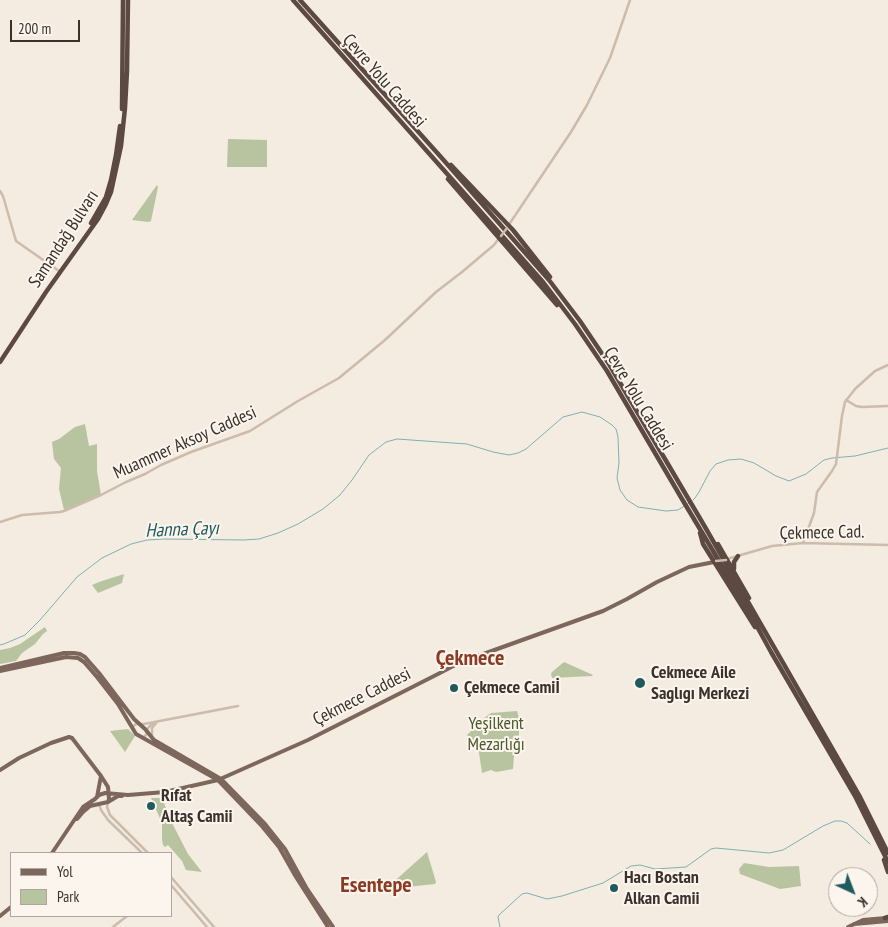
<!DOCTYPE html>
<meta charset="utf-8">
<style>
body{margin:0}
#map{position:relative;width:888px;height:927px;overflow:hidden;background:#f4ebe1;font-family:"PT Sans Narrow",sans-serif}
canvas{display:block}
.legend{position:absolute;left:10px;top:852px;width:162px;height:65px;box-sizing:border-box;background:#fbf5ee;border:1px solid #aea6a0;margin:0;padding:6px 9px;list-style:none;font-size:15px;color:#3b302b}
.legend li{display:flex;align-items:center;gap:10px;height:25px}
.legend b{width:25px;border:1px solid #aea6a0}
.north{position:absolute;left:828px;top:867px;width:50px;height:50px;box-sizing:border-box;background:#fbf5ee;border:1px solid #aea6a0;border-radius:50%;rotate:137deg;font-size:14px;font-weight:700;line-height:20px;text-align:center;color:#3b302b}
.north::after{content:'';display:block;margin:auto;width:18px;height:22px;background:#1f5a5e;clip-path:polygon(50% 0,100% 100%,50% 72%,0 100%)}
.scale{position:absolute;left:10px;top:20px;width:70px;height:22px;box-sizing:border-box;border:2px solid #3b302b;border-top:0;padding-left:6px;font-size:15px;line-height:18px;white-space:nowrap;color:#3b302b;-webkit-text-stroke:4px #fbf5ee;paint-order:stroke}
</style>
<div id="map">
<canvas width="888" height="927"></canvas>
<ul class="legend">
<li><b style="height:6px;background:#7d675c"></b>Yol</li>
<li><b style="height:14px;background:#b8c4a0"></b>Park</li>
</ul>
<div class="north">K</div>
<div class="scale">200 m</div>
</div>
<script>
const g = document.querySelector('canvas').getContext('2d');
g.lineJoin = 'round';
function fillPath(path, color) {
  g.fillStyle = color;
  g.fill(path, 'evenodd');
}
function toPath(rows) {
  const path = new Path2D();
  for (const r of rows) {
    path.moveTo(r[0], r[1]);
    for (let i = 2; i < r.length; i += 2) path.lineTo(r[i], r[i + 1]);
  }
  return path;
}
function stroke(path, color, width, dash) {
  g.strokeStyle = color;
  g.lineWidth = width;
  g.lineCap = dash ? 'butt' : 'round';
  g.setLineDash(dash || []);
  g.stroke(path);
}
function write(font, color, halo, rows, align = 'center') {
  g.font = font + ' "PT Sans Narrow",sans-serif';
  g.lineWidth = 4;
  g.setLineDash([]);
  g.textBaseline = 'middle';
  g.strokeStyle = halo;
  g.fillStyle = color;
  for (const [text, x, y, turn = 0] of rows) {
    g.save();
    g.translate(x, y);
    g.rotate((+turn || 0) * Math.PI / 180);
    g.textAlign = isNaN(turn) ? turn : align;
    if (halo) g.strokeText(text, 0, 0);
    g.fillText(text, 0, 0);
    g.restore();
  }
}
const green = toPath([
 [228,139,267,140,267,167,227,167],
 [157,185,158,187,151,221,148,222,132,220],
 [85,424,89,446,97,444,97,471,101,495,64,510,59,489,61,468,54,459,52,442,59,439,75,427],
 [124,574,122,583,98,593,92,585,99,582],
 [45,627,47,631,43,634,35,644,22,653,16,661,0,664,0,650,10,648,20,644],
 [564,662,584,671,593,675,592,676,552,678,551,674,552,672],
 [517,711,519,718,519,735,515,742,513,769,496,772,491,770,482,773,478,746,467,735,483,719,491,713],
 [128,729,135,736,125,752,110,731],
 [151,798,162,798,171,821,188,854,202,872,186,870,182,861,168,845,165,847,163,845,162,839,162,823],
 [427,852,436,882,435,884,397,888,389,886],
 [744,863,769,867,799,866,801,886,780,889,740,874,739,869]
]);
const stream = toPath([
 [693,500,695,498,699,492,710,471,716,464,728,460,741,459,754,463,776,476,789,481,806,474,824,460,832,458,855,456,888,448],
 [0,645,4,644,25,635,40,620,77,577,102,558,131,544,147,540,164,539,244,540,259,539,278,533,298,524,323,509,340,495,352,480,369,455,386,442,397,439,467,444,493,452,509,455,518,453,526,449,563,417,582,412,600,417,612,425,616,429,618,437,619,463,617,478,620,490,627,500,638,507,666,511,678,510,689,503],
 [500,927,498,917,499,915,522,894,527,893,547,899,562,896,603,883,631,866,640,865,655,869,686,867,711,849,716,848,769,853,783,850,823,826,835,821,841,821,847,823,870,844]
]);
const minor = toPath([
 [0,191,3,196,16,241,59,271],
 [508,226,571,132,587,105,610,58,630,0],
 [846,400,856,406,862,407,888,406],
 [0,522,22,515,60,512,64,511,101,495,126,482,145,474,161,465,191,452,250,431,298,401,339,378,385,340,436,292,462,272,494,245,500,237],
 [803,543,814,513,817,492,832,471,836,464,842,416,845,402,855,389,875,371,888,365],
 [727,559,772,546,803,543,888,545],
 [132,727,136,724,144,724,238,706],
 [152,736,152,728,157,722],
 [142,738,146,735,148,728,153,723],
 [108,802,107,807,110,815,148,853],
 [99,804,101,810,108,820,142,853],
 [171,877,214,927],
 [171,885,207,927],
 [113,927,127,916]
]);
const major = toPath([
 [0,668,64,653,74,653,80,654,85,657,99,673,134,719,145,729,154,740,221,779,265,824,285,849,307,889,333,927],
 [0,671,66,657,78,658,84,662,97,677,118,704,136,734,218,780,261,825,279,847,296,877,328,927],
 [0,770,19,758,51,743,69,737,72,738,101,776,108,787,109,799,108,802],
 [97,797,101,776],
 [77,819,83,812,90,806,108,802,118,796,122,796],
 [52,853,83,807,95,799,99,795,105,793,128,795,165,792,218,780,308,740,438,674,461,662,603,611,627,599,657,582,689,567,714,562],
 [0,916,11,907],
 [854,924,888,921],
 [848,927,863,920,886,918]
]);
const highway = toPath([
 [293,0,543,282,575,324,607,371,682,499,743,601,771,652,855,796,888,862],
 [300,0,440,156,549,280,580,321,609,364,705,527,859,795,888,853],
 [122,109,123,0],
 [451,165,513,230,550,277],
 [448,179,557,305],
 [91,223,106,197,111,180,116,155,120,126],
 [0,362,46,292,98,219,106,204,111,192,121,146,125,108,127,71,128,0],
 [700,533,703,544,755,627],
 [718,544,749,598],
 [734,569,734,562,738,556],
 [884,860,888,872],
 [885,918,888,917]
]);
const minorBridge = toPath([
 [501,236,507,228],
 [716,561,726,560]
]);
const markers = [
 [640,683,6,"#1f5a5e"],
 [454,688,5,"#1f5a5e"],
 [151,806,5,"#1f5a5e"],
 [614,888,5,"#1f5a5e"]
];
const streetNames = [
 ["Çevre Yolu Caddesi",384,81,49],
 ["Samandağ Bulvarı",64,239,-57],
 ["Çevre Yolu Caddesi",638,399,59],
 ["Muammer Aksoy Caddesi",185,443,-24],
 ["Çekmece Cad.",822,533,-1],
 ["Çekmece Caddesi",362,697,-27]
];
const poiNames = [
 ["Cekmece Aile",651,673],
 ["Saglıgı Merkezi",651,694],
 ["Çekmece Camiİ",464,688],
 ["Rıfat",161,796],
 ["Altaş Camii",161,817],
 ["Hacı Bostan",624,878],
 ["Alkan Camii",624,899]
];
const parkNames = [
 ["Yeşilkent",496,724],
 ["Mezarlığı",496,745]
];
const waterNames = [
 ["Hanna Çayı",182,530,-2]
];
const districtNames = [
 ["Çekmece",470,659],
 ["Esentepe",376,886]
];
fillPath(green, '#b8c4a0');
stroke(stream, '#7fb0b2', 1);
stroke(minor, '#cdbbac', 2.5);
stroke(major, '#7d675c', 4);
stroke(highway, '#5c4a42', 4.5);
stroke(minorBridge, '#cdbbac', 2.5);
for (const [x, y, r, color] of markers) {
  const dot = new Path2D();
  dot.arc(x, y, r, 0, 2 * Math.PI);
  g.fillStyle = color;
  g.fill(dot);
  stroke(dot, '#fbf5ee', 2);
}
write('18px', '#3b302b', '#fbf5ee', streetNames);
write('bold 18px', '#3b302b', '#fbf5ee', poiNames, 'left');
write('18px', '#4a5a2e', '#fbf5ee', parkNames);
write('italic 19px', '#1f5a5e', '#fbf5ee', waterNames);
write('bold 22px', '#8c3b22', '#fbf5ee', districtNames);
</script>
